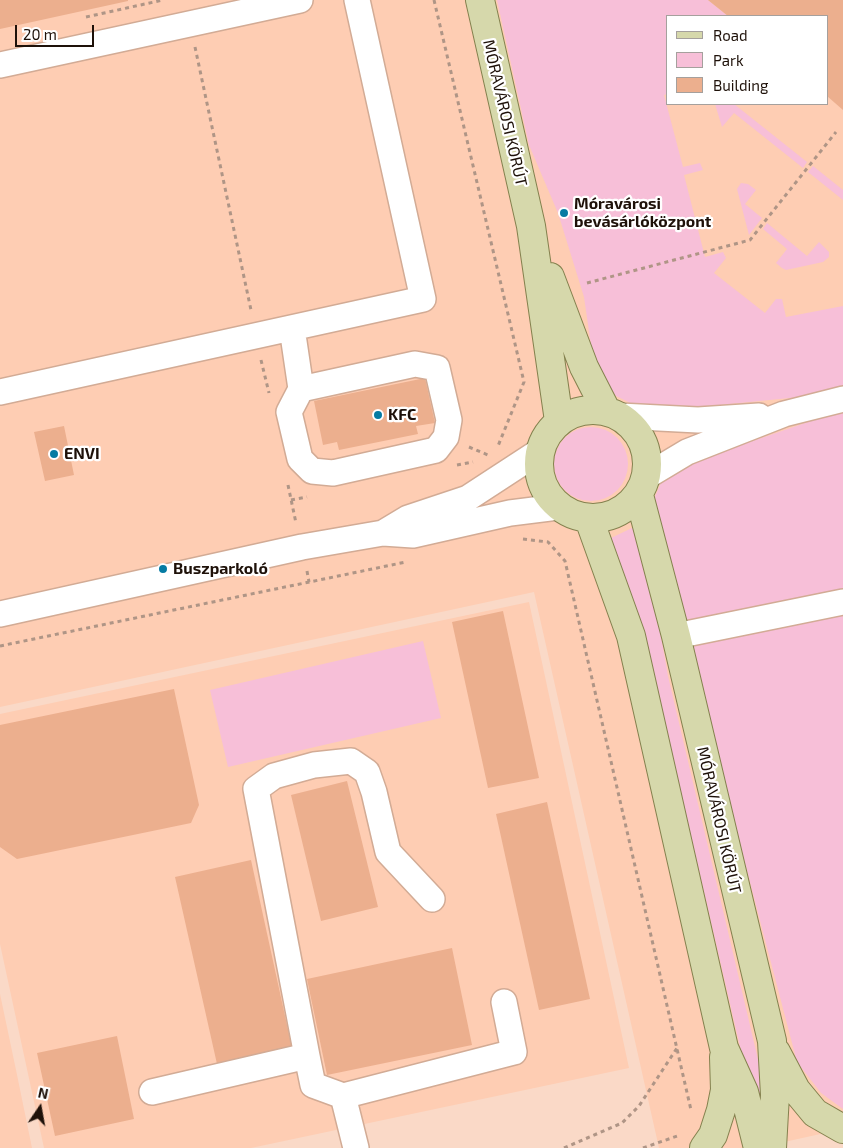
<!DOCTYPE html>
<meta charset="utf-8">
<style>
body{margin:0}
#map{position:relative;width:843px;height:1148px;overflow:hidden;background:#fad9c7;font-family:"Exo 2",sans-serif}
canvas{display:block}
.legend{position:absolute;left:666px;top:15px;width:162px;height:90px;box-sizing:border-box;background:#fff;border:1px solid #a5a09d;margin:0;padding:6px 9px;list-style:none;font-size:15px;color:#1e1109}
.legend li{display:flex;align-items:center;gap:10px;height:25px}
.legend b{width:25px;border:1px solid #a5a09d}
.north{position:absolute;left:15px;top:1083px;width:50px;height:50px;-webkit-text-stroke:4px #fff;paint-order:stroke;rotate:12deg;font-size:14px;font-weight:700;line-height:20px;text-align:center;color:#1e1109}
.north::after{content:'';display:block;margin:auto;width:18px;height:22px;background:#1e1109;clip-path:polygon(50% 0,100% 100%,50% 72%,0 100%)}
.scale{position:absolute;left:15px;top:25px;width:79px;height:22px;box-sizing:border-box;border:2px solid #1e1109;border-top:0;padding-left:6px;font-size:15px;line-height:18px;white-space:nowrap;color:#1e1109;-webkit-text-stroke:4px #fff;paint-order:stroke}
</style>
<div id="map">
<canvas width="843" height="1148"></canvas>
<ul class="legend">
<li><b style="height:6px;background:#d6d8ab"></b>Road</li>
<li><b style="height:14px;background:#f7bfd8"></b>Park</li>
<li><b style="height:14px;background:#ecaf8e"></b>Building</li>
</ul>
<div class="north">N</div>
<div class="scale">20 m</div>
</div>
<script>
const g = document.querySelector('canvas').getContext('2d');
g.lineJoin = 'round';
function fillPath(path, color) {
  g.fillStyle = color;
  g.fill(path, 'evenodd');
}
function toPath(rows) {
  const path = new Path2D();
  for (const r of rows) {
    if (r.length === 3) {
      path.moveTo(r[0] + r[2], r[1]);
      path.arc(r[0], r[1], r[2], 0, 2 * Math.PI);
      continue;
    }
    path.moveTo(r[0], r[1]);
    for (let i = 2; i < r.length; i += 2) path.lineTo(r[i], r[i + 1]);
  }
  return path;
}
function stroke(path, color, width, dash) {
  g.strokeStyle = color;
  g.lineWidth = width;
  g.lineCap = dash ? 'butt' : 'round';
  g.setLineDash(dash || []);
  g.stroke(path);
}
function write(font, color, halo, rows, align = 'center') {
  g.font = font + ' "Exo 2",sans-serif';
  g.lineWidth = 4.5;
  g.setLineDash([]);
  g.textBaseline = 'middle';
  g.strokeStyle = halo;
  g.fillStyle = color;
  for (const [text, x, y, turn = 0] of rows) {
    g.save();
    g.translate(x, y);
    g.rotate((+turn || 0) * Math.PI / 180);
    g.textAlign = isNaN(turn) ? turn : align;
    if (halo) g.strokeText(text, 0, 0);
    g.fillText(text, 0, 0);
    g.restore();
  }
}
const built = toPath([
 [0,0,843,0,843,1129,757,1148,659,1148,534,592,0,707],
 [667,16,827,16,827,104,667,104],
 [529,602,629,1068,251,1148,44,1148,0,944,0,714],
 [0,994,16,1070,32,1148,0,1148]
]);
const green = toPath([
 [497,0,708,0,728,16,667,16,667,94,664,95,683,167,700,163,703,170,684,175,705,257,723,252,726,258,714,273,765,313,776,299,782,299,786,317,843,306,843,387,810,396,649,412,616,396,598,373,593,359,584,297,558,213,529,145],
 [715,104,734,104,807,162,803,168,734,113,722,127],
 [813,166,843,190,843,200,808,172],
 [741,183,748,184,756,190,745,204,762,218,749,235,737,189],
 [767,223,807,256,819,242,829,252,829,257,823,262,786,270,782,268,776,263,787,249,763,229],
 [843,410,843,1109,821,1093,797,1062,656,523,654,499,663,478,680,466],
 [591,464,37],
 [634,527,657,614,668,676,764,1085,759,1128,652,669,609,539],
 [423,641,441,718,228,767,210,690]
]);
const building = toPath([
 [0,0,128,0,128,1,0,29],
 [708,0,843,0,843,110,827,96,827,16,728,16],
 [425,378,435,423,416,426,418,434,339,450,337,442,323,445,314,401],
 [64,426,74,475,45,481,34,432],
 [503,611,539,778,488,788,452,622],
 [174,689,199,805,191,823,17,859,0,847,0,725],
 [347,781,378,907,321,921,291,795],
 [547,802,590,999,539,1010,496,814],
 [251,860,292,1048,217,1064,175,877],
 [452,948,472,1045,327,1075,307,979],
 [117,1036,134,1119,55,1136,37,1053]
]);
const path = toPath([
 [434,0,524,382,498,446],
 [86,17,163,0],
 [195,47,251,310],
 [587,283,750,240,836,132],
 [261,360,269,393],
 [469,447,488,455],
 [457,465,473,462],
 [288,485,296,523],
 [291,500,307,497],
 [523,539,548,542,565,561,691,1110],
 [307,571,309,582],
 [0,646,406,562],
 [564,1148,622,1123,639,1106,677,1048],
 [643,1148,680,1135]
]);
const minor = toPath([
 [0,65,300,0],
 [292,328,301,389,289,412,300,459,312,471,333,473,436,450,446,437,449,420,437,368,415,364,301,389],
 [0,392,423,299,357,0],
 [620,416,698,420,759,416],
 [647,476,687,452,784,414,843,399],
 [383,533,408,518,468,498,540,451],
 [0,614,302,547,383,533,413,535,510,513,558,507],
 [676,636,843,602],
 [307,1056,256,789,274,776,314,765,351,761,367,772,374,792,388,852,432,899],
 [152,1092,307,1056,313,1085,343,1096],
 [356,1148,343,1096,514,1052,504,1002]
]);
const major = toPath([
 [480,0,531,226,559,421],
 [550,277,584,367,607,412],
 [593,464,54],
 [639,495,676,636,772,1041,775,1095,772,1148],
 [589,519,631,636,724,1048,744,1092,758,1148],
 [776,1052,796,1090,815,1113,843,1129],
 [704,1148,713,1135,721,1110,725,1090,724,1057]
]);
const markers = [
 [564,213,5,"#057ba3"],
 [378,415,5,"#057ba3"],
 [54,454,5,"#057ba3"],
 [163,569,5,"#057ba3"]
];
const streetNames = [
 ["MÓRAVÁROSI KÖRÚT",505,113,77],
 ["MÓRAVÁROSI KÖRÚT",719,820,77]
];
const poiNames = [
 ["Móravárosi",574,204],
 ["bevásárlóközpont",574,222],
 ["KFC",388,415],
 ["ENVI",64,454],
 ["Buszparkoló",173,569]
];
fillPath(built, '#fecdb3');
fillPath(green, '#f7bfd8');
fillPath(building, '#ecaf8e');
stroke(minor, '#d2ab95', 28);
stroke(major, '#84814e', 30);
stroke(path, '#af9586', 3, [4, 4]);
stroke(minor, '#fff', 25);
stroke(major, '#d6d8ab', 28);
for (const [x, y, r, color] of markers) {
  const dot = new Path2D();
  dot.arc(x, y, r, 0, 2 * Math.PI);
  g.fillStyle = color;
  g.fill(dot);
  stroke(dot, '#fff', 2);
}
write('16px', '#1e1109', '#fff', streetNames);
write('bold 16px', '#1e1109', '#fff', poiNames, 'left');
</script>
